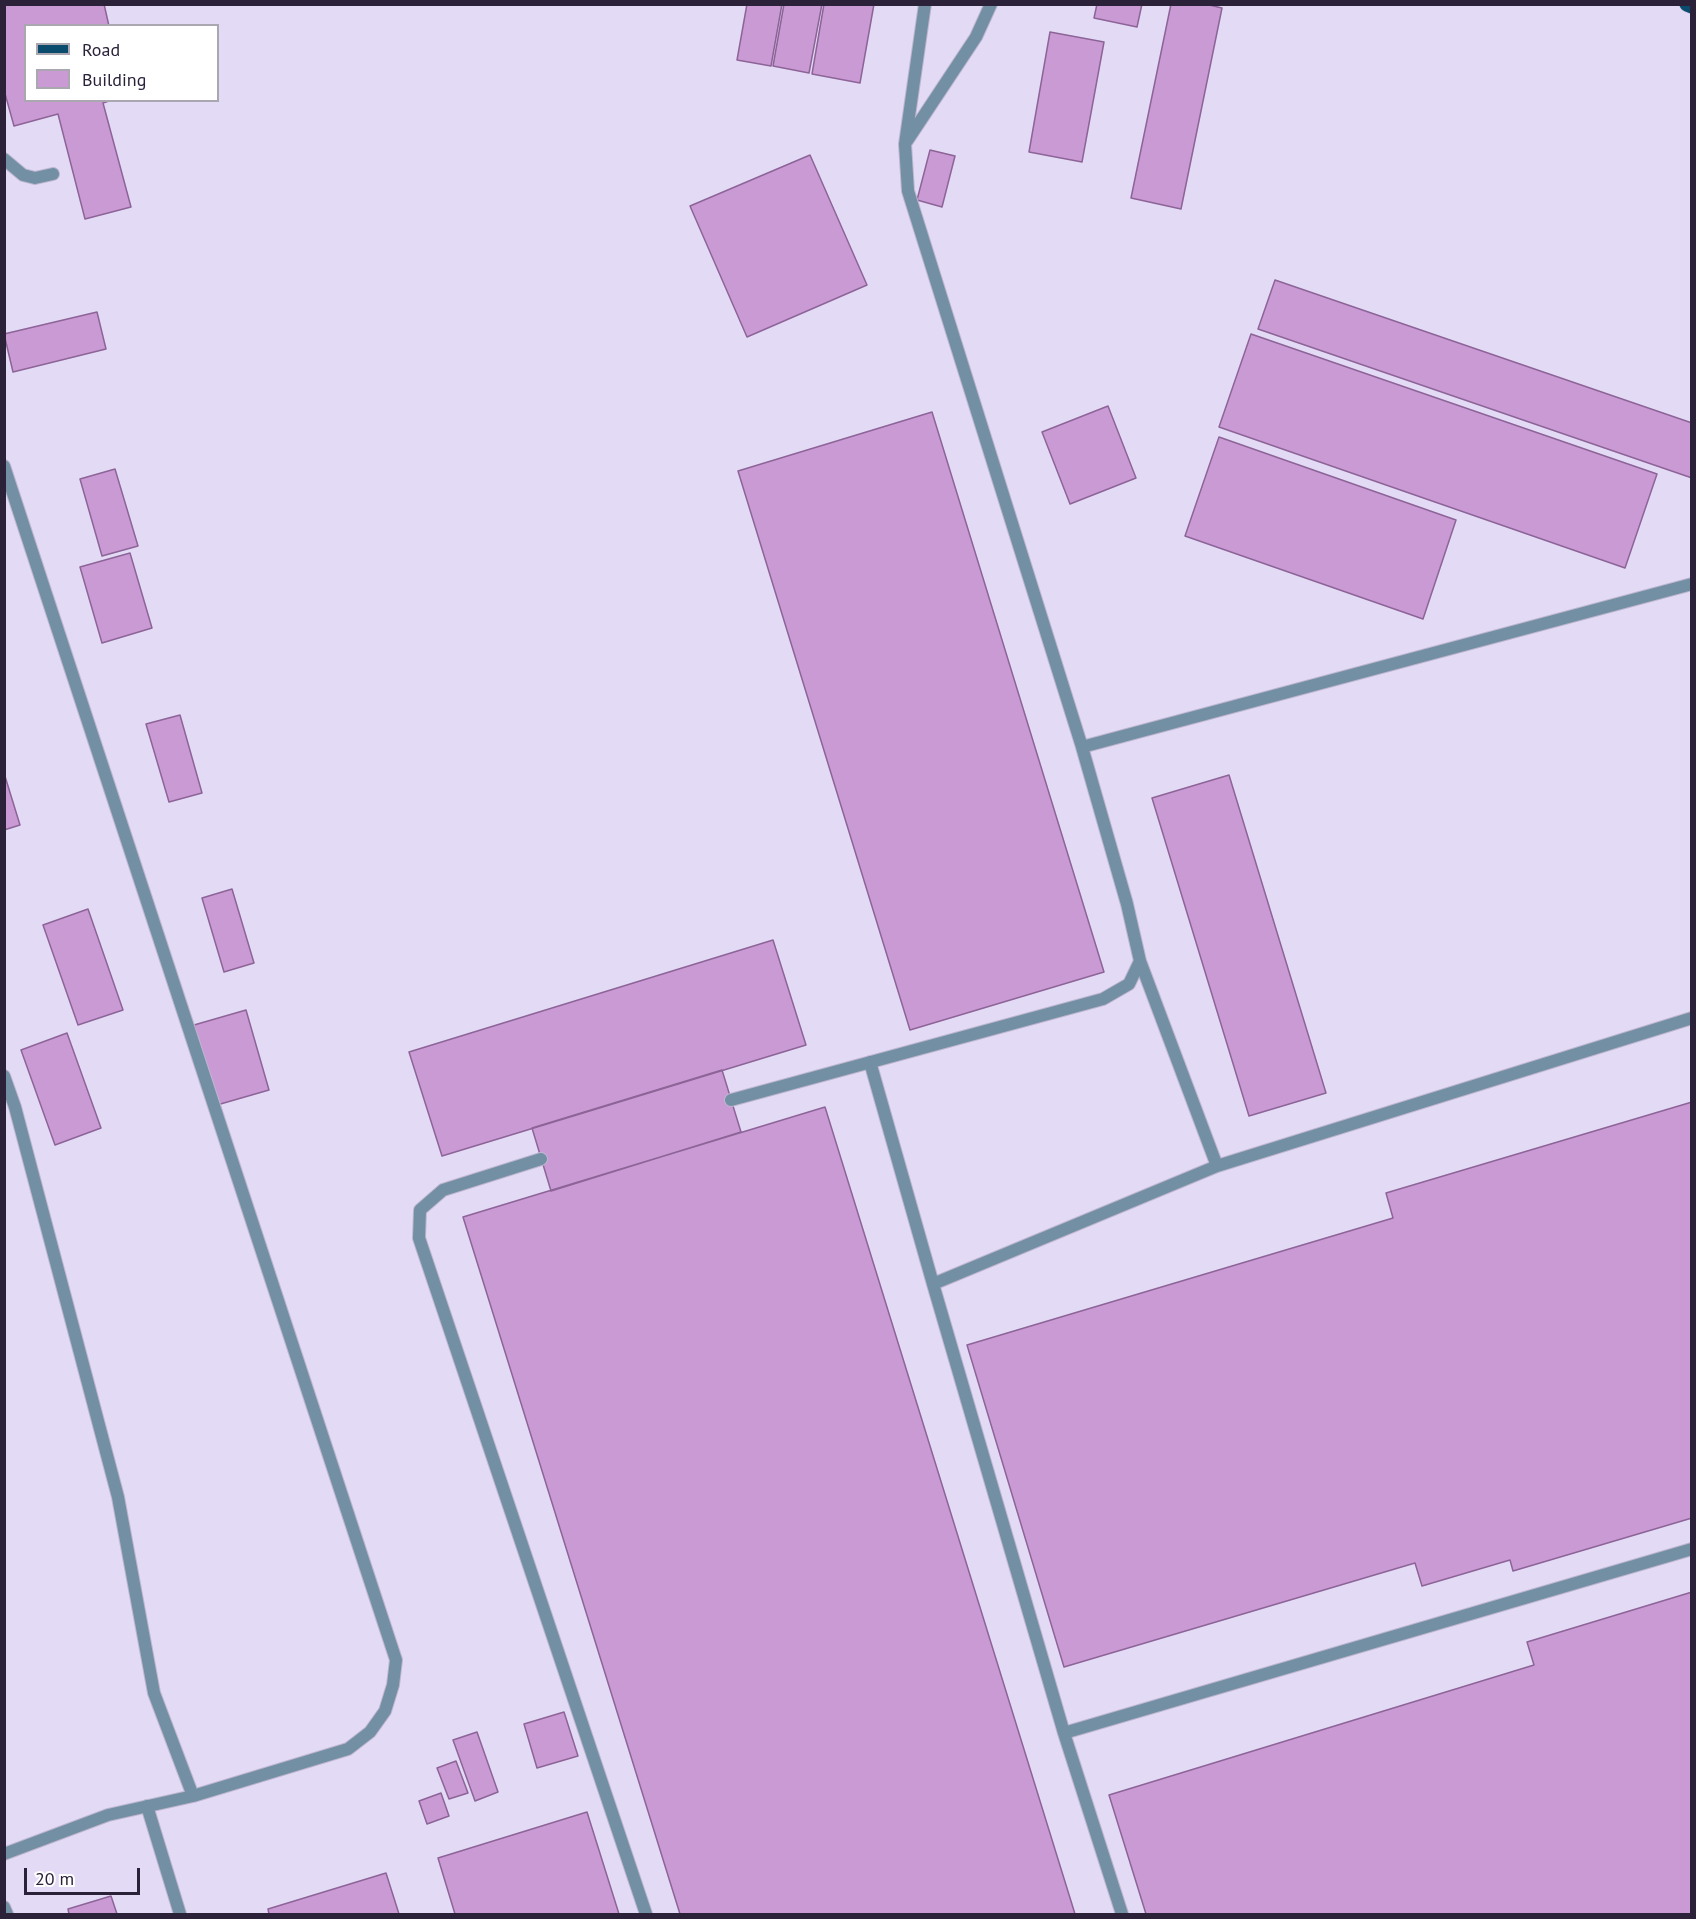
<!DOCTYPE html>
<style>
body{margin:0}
#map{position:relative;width:1696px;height:1919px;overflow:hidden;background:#e3dbf5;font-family:"PT Sans",sans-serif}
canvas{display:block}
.frame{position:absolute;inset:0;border:6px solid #2b223a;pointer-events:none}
.legend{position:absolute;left:24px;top:24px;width:195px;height:78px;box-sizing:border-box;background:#fff;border:2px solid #aaa7b0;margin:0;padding:8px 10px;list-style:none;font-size:18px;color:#2b223a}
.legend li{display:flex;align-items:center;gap:12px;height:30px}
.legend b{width:30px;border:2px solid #aaa7b0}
.scale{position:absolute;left:24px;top:1868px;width:116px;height:27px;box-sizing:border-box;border:3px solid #2b223a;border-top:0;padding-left:8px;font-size:18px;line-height:21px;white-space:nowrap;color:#2b223a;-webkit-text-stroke:4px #fff;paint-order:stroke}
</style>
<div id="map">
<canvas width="1696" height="1919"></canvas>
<div class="frame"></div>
<ul class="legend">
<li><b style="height:8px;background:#0b4b6e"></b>Road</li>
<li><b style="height:16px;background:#ca9ad5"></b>Building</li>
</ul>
<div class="scale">20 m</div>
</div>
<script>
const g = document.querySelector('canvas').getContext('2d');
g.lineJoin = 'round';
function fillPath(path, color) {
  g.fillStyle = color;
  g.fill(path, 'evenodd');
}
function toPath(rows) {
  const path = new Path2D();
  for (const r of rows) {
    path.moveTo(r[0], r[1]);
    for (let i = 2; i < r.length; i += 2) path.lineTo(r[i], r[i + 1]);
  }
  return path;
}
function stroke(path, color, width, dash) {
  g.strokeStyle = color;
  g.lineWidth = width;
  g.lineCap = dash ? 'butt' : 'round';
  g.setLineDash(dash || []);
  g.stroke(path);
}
const building = toPath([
 [4,4,104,4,109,26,26,26,26,100,112,100,103,103,131,207,85,219,58,114,14,126,4,90,4,4],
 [747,4,782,4,771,66,737,60,747,4],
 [784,4,822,4,809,73,773,66,784,4],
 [824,4,874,4,860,83,812,74,824,4],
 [1097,4,1142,4,1137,27,1094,18,1097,4],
 [1171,4,1205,4,1222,8,1181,209,1131,198,1171,4],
 [1050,32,1104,42,1082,162,1029,152,1050,32],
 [930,150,955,156,942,207,917,200,930,150],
 [810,155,867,285,747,337,690,206,810,155],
 [1275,280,1692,423,1692,478,1258,329,1275,280],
 [97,312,106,349,13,372,4,334,97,312],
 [1251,334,1657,474,1625,568,1219,427,1251,334],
 [1108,406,1136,478,1070,504,1042,432,1108,406],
 [932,412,1104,972,910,1030,738,471,932,412],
 [1219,437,1456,520,1423,619,1185,536,1219,437],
 [115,469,138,546,102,556,80,479,115,469],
 [130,553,152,628,102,643,80,567,130,553],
 [180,715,202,793,169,802,146,724,180,715],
 [4,773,20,825,4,830,4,773],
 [1229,775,1326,1093,1249,1116,1152,798,1229,775],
 [232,889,254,963,224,972,202,898,232,889],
 [88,909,123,1010,78,1025,43,925,88,909],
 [773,940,806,1045,442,1156,409,1052,773,940],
 [246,1010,269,1090,217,1105,194,1025,246,1010],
 [67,1033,101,1128,55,1145,21,1050,67,1033],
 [722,1070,741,1132,551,1191,532,1128,722,1070],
 [1692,1102,1692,1518,1513,1571,1510,1560,1422,1586,1415,1563,1064,1667,967,1345,1393,1218,1386,1193,1692,1102],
 [825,1107,1075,1914,680,1914,463,1217,825,1107],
 [1692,1592,1692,1914,1146,1914,1109,1795,1534,1665,1527,1642,1692,1592],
 [564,1712,578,1756,537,1768,524,1724,564,1712],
 [477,1732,498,1792,475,1801,453,1740,477,1732],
 [456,1761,468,1793,449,1799,437,1768,456,1761],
 [441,1793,449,1816,427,1824,419,1801,441,1793],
 [587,1812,619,1914,455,1914,438,1858,587,1812],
 [386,1873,399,1914,269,1914,268,1909,386,1873],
 [111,1896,117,1914,69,1914,68,1909,111,1896]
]);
const lane = toPath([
 [907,141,976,37,991,4],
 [4,159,23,175,35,178,53,174],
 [4,466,396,1660,393,1685,385,1711,370,1732,348,1749,193,1796,108,1815,4,1854],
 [1082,747,1692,584],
 [1140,961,1217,1166],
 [870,1062,933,1284,1064,1733,1122,1914],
 [4,1076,15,1107,118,1497,154,1693,193,1796],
 [731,1100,1103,999,1129,984,1140,961,1127,904,1082,747,908,191,905,144,925,4],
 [541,1159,443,1190,420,1210,419,1238,646,1914],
 [933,1284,1217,1166,1692,1018],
 [1064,1733,1692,1549],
 [147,1806,180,1914],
 [4,1907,7,1914]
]);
const primary = toPath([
 [1687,4,1692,6]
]);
fillPath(building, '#ca9ad5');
stroke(building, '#8d6497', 1.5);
stroke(lane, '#beb6d0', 14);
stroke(primary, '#beb6d0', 16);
stroke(lane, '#728fa3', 12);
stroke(primary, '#0b4b6e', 15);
</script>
